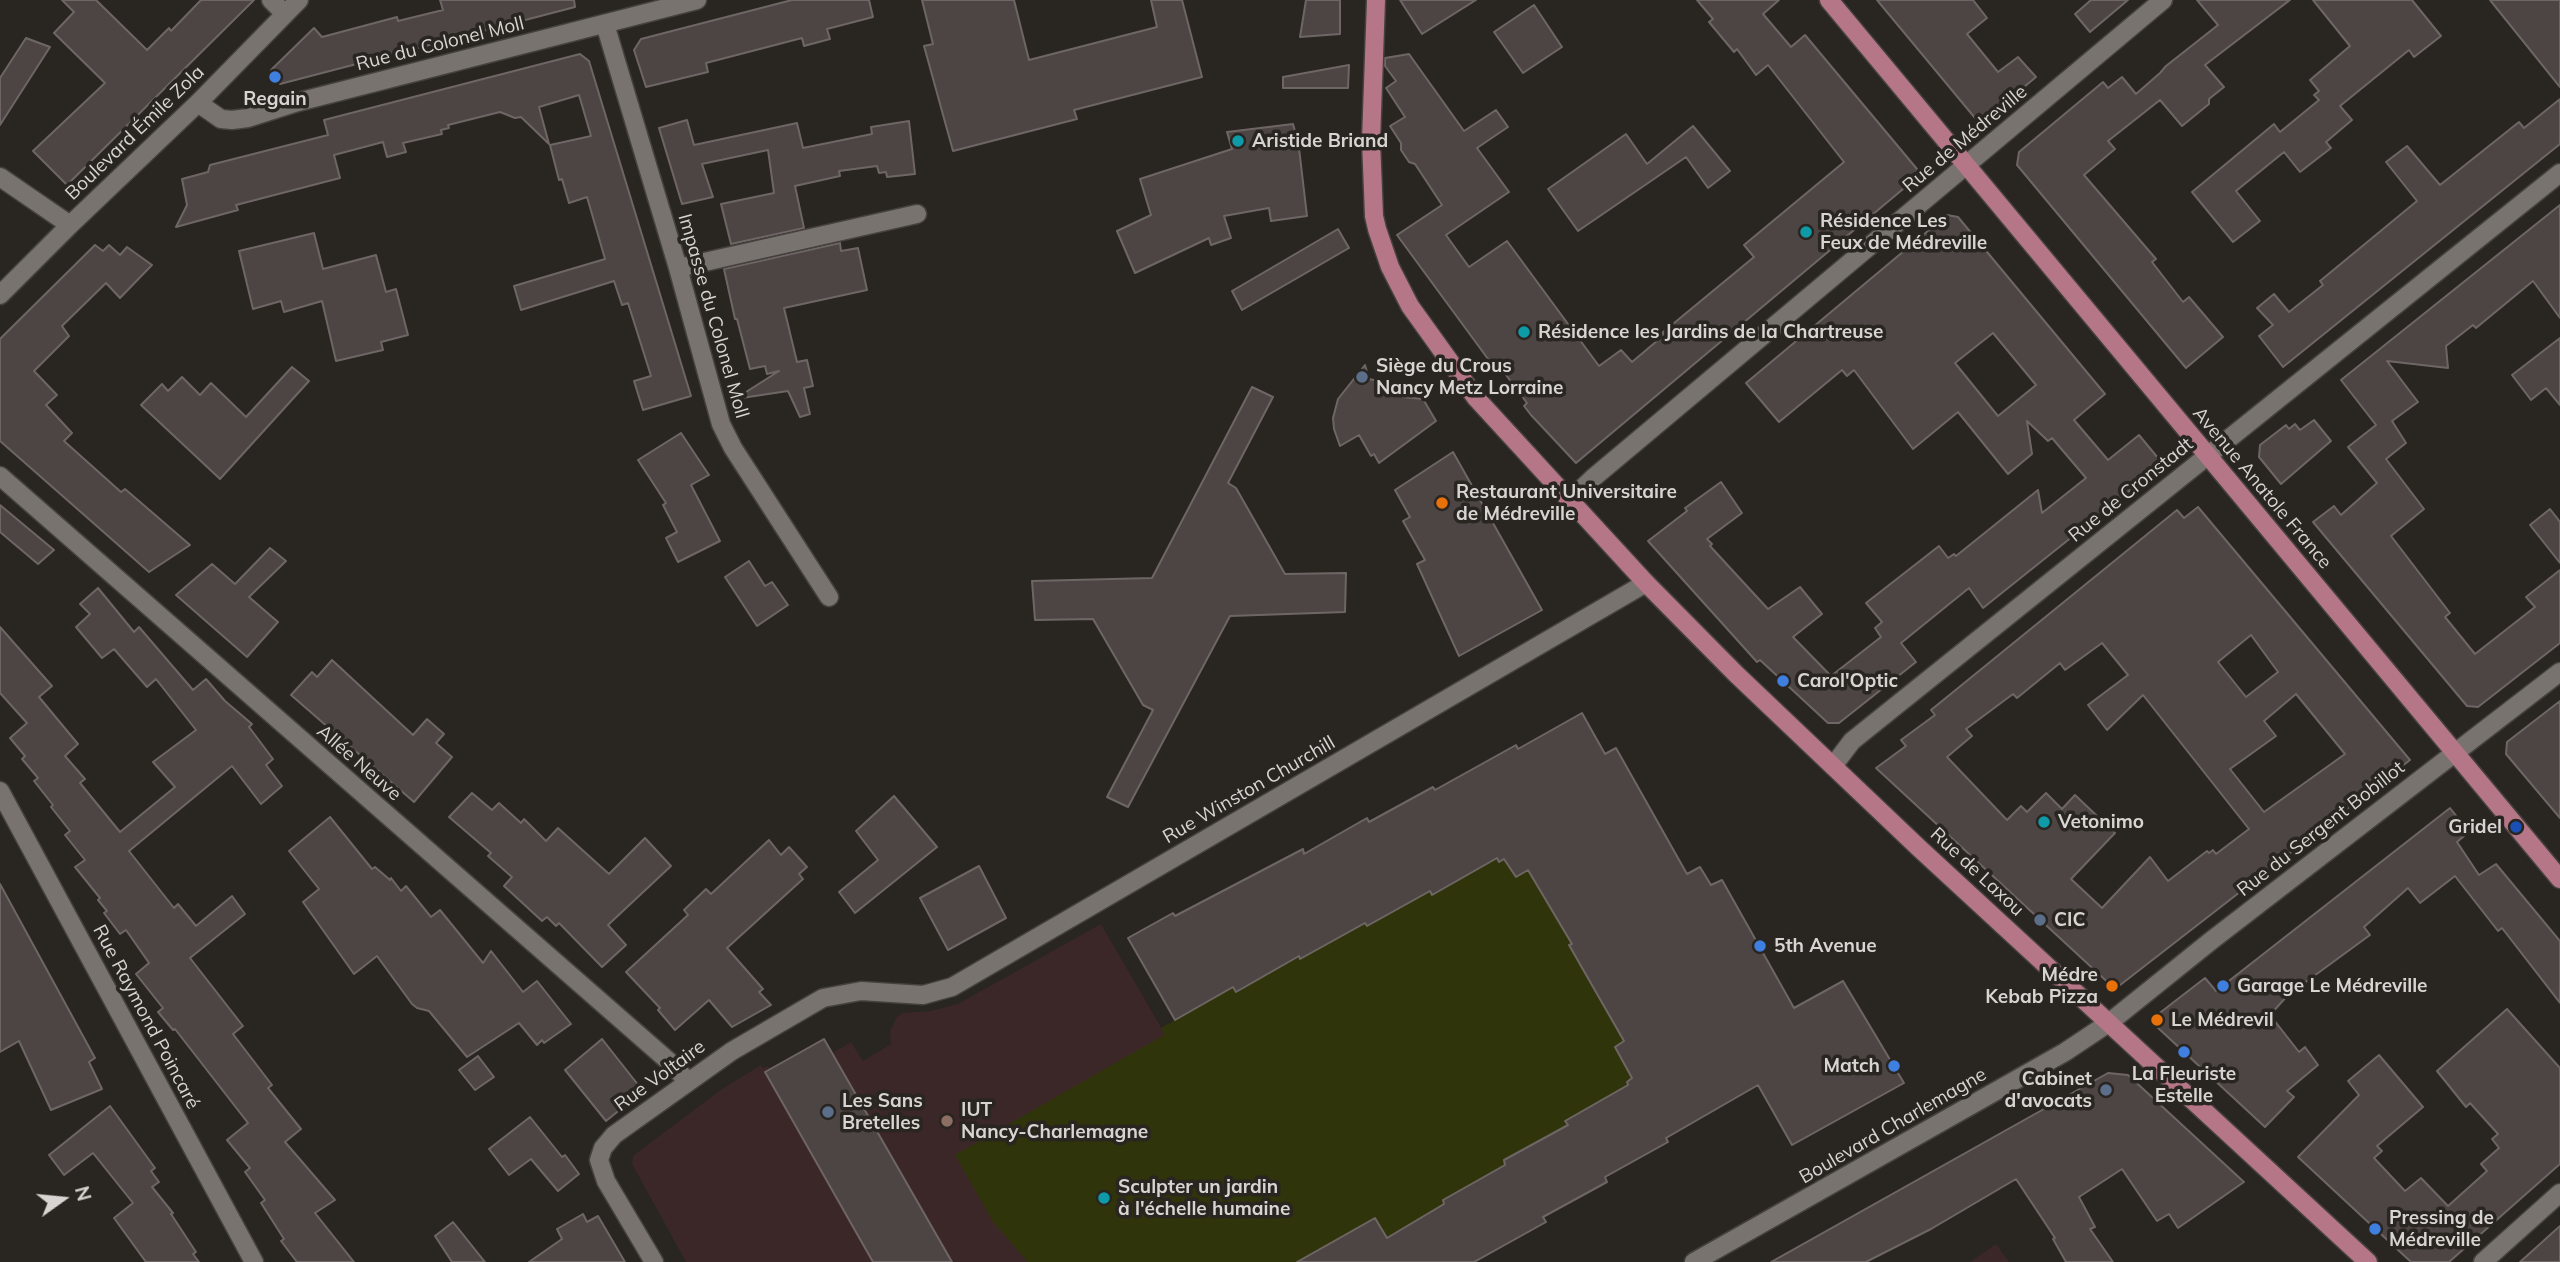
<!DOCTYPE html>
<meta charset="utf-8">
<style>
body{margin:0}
#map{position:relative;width:2560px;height:1262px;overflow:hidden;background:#292521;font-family:Mulish,sans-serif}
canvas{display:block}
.north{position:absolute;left:28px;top:1164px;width:70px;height:70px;-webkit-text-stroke:5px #292521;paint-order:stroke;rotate:75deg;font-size:19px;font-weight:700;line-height:28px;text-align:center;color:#d7d4d1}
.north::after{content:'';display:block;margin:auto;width:24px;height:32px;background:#d7d4d1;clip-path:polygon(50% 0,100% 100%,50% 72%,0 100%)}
</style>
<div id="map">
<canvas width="2560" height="1262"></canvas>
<div class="north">N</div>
</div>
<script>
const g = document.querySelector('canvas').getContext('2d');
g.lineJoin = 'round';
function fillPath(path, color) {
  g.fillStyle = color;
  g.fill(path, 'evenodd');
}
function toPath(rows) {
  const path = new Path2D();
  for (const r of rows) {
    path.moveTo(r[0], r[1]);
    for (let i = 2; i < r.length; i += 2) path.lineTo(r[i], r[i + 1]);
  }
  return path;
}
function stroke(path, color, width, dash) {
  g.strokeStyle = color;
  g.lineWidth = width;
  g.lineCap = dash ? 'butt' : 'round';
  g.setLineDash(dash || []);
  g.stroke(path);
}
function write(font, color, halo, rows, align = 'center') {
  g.font = font + ' Mulish,sans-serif';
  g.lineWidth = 7;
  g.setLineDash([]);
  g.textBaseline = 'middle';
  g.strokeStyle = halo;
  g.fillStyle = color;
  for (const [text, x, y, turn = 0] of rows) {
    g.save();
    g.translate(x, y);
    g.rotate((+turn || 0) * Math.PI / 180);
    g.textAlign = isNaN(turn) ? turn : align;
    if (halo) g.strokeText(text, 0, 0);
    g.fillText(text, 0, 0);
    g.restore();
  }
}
const education = toPath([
 [1101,924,1297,1262,686,1262,632,1164,633,1156,638,1152,722,1089,761,1065,763,1068,768,1066,770,1069,824,1039,832,1053,851,1042,863,1061,891,1044,890,1031,897,1017,903,1013,930,1011,958,1004],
 [1996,1244,2009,1262,1970,1262]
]);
const green = toPath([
 [1497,858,1499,861,1504,859,1516,877,1528,870,1572,944,1570,945,1624,1041,1615,1047,1632,1078,1628,1085,1566,1120,1568,1125,1504,1160,1505,1165,1443,1200,1444,1204,1387,1238,1375,1218,1297,1262,1028,1262,993,1222,955,1155,1164,1035,1161,1028,1233,987,1236,991,1299,956,1300,959,1365,923,1368,926,1430,891,1432,895]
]);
const building = toPath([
 [62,0,96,0,147,50,169,28,171,31,201,0,254,0,67,185,33,151,105,83,54,33,74,12,62,0],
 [440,0,574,0,575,7,280,84,271,70,314,28,322,37,397,17,398,21,443,10,440,0],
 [792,0,869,0,873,17,827,29,830,39,804,46,802,38,706,63,708,72,646,87,634,50,641,39,792,0],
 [922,0,1014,0,1029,60,1157,27,1151,0,1182,0,1202,77,1074,110,1077,119,953,151,924,46,933,44,922,0],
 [1306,0,1340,0,1340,34,1300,37,1306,0],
 [1400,0,1476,0,1422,34,1400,0],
 [1697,0,1779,0,1763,14,1791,47,1805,35,1917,169,1915,179,1576,463,1531,415,1524,406,1527,403,1503,371,1499,374,1397,235,1442,205,1415,164,1409,162,1401,150,1401,143,1390,126,1405,117,1386,88,1396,81,1385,66,1385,58,1409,54,1464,131,1496,110,1508,127,1477,148,1509,192,1446,235,1469,267,1507,241,1599,366,1621,350,1632,362,1664,335,1662,333,1754,257,1744,245,1844,162,1768,65,1756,75,1737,49,1734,52,1709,22,1713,19,1697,0],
 [1877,0,1973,0,1987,18,1967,34,1998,72,2018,57,2036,77,1987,118,1975,118,1877,0],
 [2091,0,2128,0,2090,32,2075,14,2091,0],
 [2197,0,2290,0,2205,65,2224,87,2209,99,2209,104,2182,126,2160,100,2108,141,2115,149,2084,175,2156,259,2152,262,2183,302,2189,297,2223,337,2186,368,2017,165,2019,152,2103,82,2108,88,2122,77,2136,94,2160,73,2166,66,2218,25,2197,0],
 [2313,0,2412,0,2441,36,2414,57,2409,50,2340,106,2352,120,2326,142,2331,148,2300,172,2284,152,2236,191,2260,221,2233,242,2192,192,2274,124,2280,132,2319,100,2314,95,2319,91,2310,80,2350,46,2313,0],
 [2490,0,2560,0,2560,87,2490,0],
 [1534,5,1562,47,1523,73,1494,32,1534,5],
 [26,38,50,47,0,125,0,78,26,38],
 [580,54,589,61,691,396,643,410,634,381,651,376,628,303,622,305,614,281,521,310,514,286,605,259,587,197,569,203,562,179,559,180,550,145,591,136,579,95,539,107,549,144,521,117,515,118,500,112,448,125,449,128,441,130,442,134,403,143,406,152,387,157,383,142,334,155,340,178,236,205,238,210,176,227,187,205,182,179,208,172,210,165,328,135,324,120,580,54],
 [1349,65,1348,88,1283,88,1283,77,1349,65],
 [2560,99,2560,144,2283,367,2259,336,2273,325,2257,308,2274,294,2289,312,2323,285,2320,281,2417,201,2386,162,2407,146,2440,185,2519,122,2524,128,2560,99],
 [687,120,694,145,797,123,803,148,872,134,871,127,909,121,915,174,887,177,886,172,879,173,877,166,839,171,840,176,795,186,804,228,731,244,721,204,774,193,768,150,702,164,713,197,682,204,659,128,687,120],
 [1293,124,1295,131,1297,131,1307,216,1271,221,1269,208,1224,216,1231,238,1211,245,1209,238,1135,273,1117,231,1151,215,1140,179,1232,149,1227,132,1293,124],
 [1693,126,1730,171,1708,188,1686,157,1578,231,1548,189,1626,134,1647,164,1693,126],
 [2560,205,2560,318,2533,281,2476,328,2473,325,2446,346,2448,368,2387,361,2418,402,2392,421,2406,443,2386,459,2424,509,2391,536,2450,613,2445,617,2475,654,2535,607,2526,597,2560,570,2560,643,2478,707,2467,706,2313,522,2334,506,2341,515,2377,483,2348,447,2376,425,2341,380,2560,205],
 [1947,215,1958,217,2105,394,2074,420,2108,460,2139,435,2158,458,2157,469,1983,608,1969,588,1901,643,1916,662,1839,723,1828,723,1760,660,1757,662,1648,541,1687,511,1685,508,1721,482,1742,513,1707,539,1712,544,1710,546,1768,609,1800,587,1822,614,1793,637,1831,676,1881,637,1875,628,1882,622,1866,603,1939,546,1948,558,1954,554,1956,556,2038,490,2042,513,2086,478,2052,438,2048,441,2027,421,2032,454,2008,474,1958,412,1913,449,1854,370,1847,376,1842,370,1779,422,1746,383,1947,215],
 [1993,333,2036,385,1998,416,1955,363,1993,333],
 [1338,229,1349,248,1242,310,1232,291,1338,229],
 [314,233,323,269,376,255,386,292,396,289,408,335,381,342,383,350,336,361,322,301,284,312,281,301,253,309,239,251,314,233],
 [840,243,841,251,858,248,867,290,784,308,797,362,807,360,813,386,804,388,810,414,800,417,788,391,735,399,779,371,767,374,765,366,750,369,737,319,735,319,724,269,840,243],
 [95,245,103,251,109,245,120,255,127,247,152,265,120,298,106,283,62,326,69,336,34,371,57,395,46,405,72,433,64,441,121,492,125,489,190,545,149,572,0,441,0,339,95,245],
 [2560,338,2560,405,2546,388,2531,400,2512,375,2560,338],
 [1365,365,1369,379,1397,385,1403,397,1423,399,1436,421,1379,463,1374,454,1371,456,1359,435,1340,446,1334,429,1333,418,1338,399,1365,365],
 [292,367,309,381,220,479,141,405,162,384,168,391,182,377,200,395,211,383,246,417,292,367],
 [1252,387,1273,397,1228,483,1236,488,1285,574,1346,573,1345,612,1230,616,1128,807,1107,797,1153,710,1143,705,1093,619,1035,620,1032,581,1152,578,1252,387],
 [2314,420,2331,441,2281,484,2259,457,2260,445,2286,425,2289,429,2295,424,2300,430,2314,420],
 [681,433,709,475,691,485,720,541,678,562,666,538,677,532,663,505,666,503,638,460,681,433],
 [1453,452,1542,610,1459,656,1417,564,1425,560,1403,521,1410,517,1395,490,1453,452],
 [0,505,54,550,38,564,0,532,0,505],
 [2198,507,2410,760,2115,989,1876,768,1906,746,1901,740,1935,715,1931,710,2177,510,2184,518,2198,507],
 [2251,635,2278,672,2246,697,2218,662,2251,635],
 [2102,643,2128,675,2088,705,2107,730,2143,695,2249,829,2216,854,2213,850,2209,853,2207,851,2168,881,2150,857,2102,908,2071,879,2115,833,2075,795,2062,809,2046,793,2027,812,2021,806,2007,820,1947,757,1972,736,1966,729,2013,694,2017,698,2060,663,2065,670,2102,643],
 [2296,694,2345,754,2264,812,2230,769,2276,736,2264,721,2296,694],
 [2550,509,2560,522,2560,563,2530,525,2550,509],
 [270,548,286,561,249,597,278,622,247,657,176,595,212,564,235,584,270,548],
 [749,561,765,586,772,582,788,605,757,626,725,577,749,561],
 [98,588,134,632,139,627,193,690,206,679,225,701,252,724,249,727,273,759,266,765,282,786,261,804,232,766,129,851,174,908,178,904,196,926,232,896,245,914,190,958,243,1026,233,1034,272,1085,268,1088,301,1129,285,1142,335,1200,315,1213,354,1262,297,1262,281,1241,284,1239,261,1203,265,1200,245,1172,250,1168,227,1140,248,1123,175,1029,173,1030,158,1012,163,1008,136,974,149,963,126,930,120,934,104,913,107,911,98,900,100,898,75,867,85,860,65,835,70,831,51,807,53,805,34,781,38,778,22,759,25,756,10,738,27,723,0,693,0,627,52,686,39,697,78,744,65,756,85,779,80,783,120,832,175,787,153,762,196,730,156,679,147,687,114,649,102,658,76,627,90,614,80,604,98,588],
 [332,660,413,735,427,719,444,734,436,743,452,757,414,802,291,695,312,672,317,677,332,660],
 [2560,701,2560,818,2506,754,2507,742,2560,701],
 [1582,713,1605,754,1616,748,1687,874,1700,867,1711,885,1722,880,1794,1008,1843,981,1904,1083,1792,1145,1758,1085,1666,1138,1668,1142,1605,1177,1607,1182,1543,1217,1546,1222,1474,1262,1297,1262,1375,1218,1387,1238,1444,1204,1443,1200,1505,1165,1504,1160,1568,1125,1565,1121,1628,1085,1627,1082,1632,1078,1615,1047,1624,1041,1569,945,1572,944,1528,870,1516,877,1504,859,1499,862,1497,858,1432,895,1430,891,1367,926,1365,923,1300,959,1299,956,1236,992,1233,987,1175,1020,1128,938,1173,913,1175,916,1303,849,1304,854,1367,818,1369,822,1433,787,1435,790,1516,745,1518,749,1582,713],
 [472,793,492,810,499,803,521,823,524,819,546,841,558,828,609,874,645,838,671,866,608,925,626,945,602,967,559,923,556,926,547,917,542,921,504,886,512,877,488,856,491,853,449,817,472,793],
 [894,796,937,847,855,913,839,892,878,860,856,831,894,796],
 [2450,808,2469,832,2457,842,2479,875,2496,864,2560,941,2560,1003,2502,928,2498,931,2455,876,2420,903,2408,888,2364,927,2370,935,2288,995,2270,1015,2299,1052,2305,1047,2318,1065,2287,1091,2294,1097,2265,1127,2157,1027,2157,1015,2205,978,2216,991,2450,808],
 [330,817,372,869,375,867,390,880,391,878,401,891,406,886,431,917,440,910,483,963,491,951,523,992,537,981,571,1024,544,1043,542,1040,537,1045,519,1023,467,1057,429,1011,417,1008,412,1004,377,956,354,974,303,902,319,889,289,851,330,817],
 [769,840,781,855,789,847,807,867,799,874,803,879,727,948,763,989,759,992,771,1005,732,1027,709,1000,675,1030,658,1010,660,1008,626,972,688,915,684,910,706,889,711,894,769,840],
 [979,866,1006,918,948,950,920,898,979,866],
 [0,884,95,1058,89,1062,102,1089,51,1110,19,1041,0,1052,0,884],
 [2507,1009,2560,1068,2560,1164,2449,1262,2411,1262,2298,1157,2359,1095,2348,1081,2379,1055,2423,1107,2377,1146,2382,1151,2374,1158,2405,1191,2421,1178,2448,1206,2487,1171,2481,1164,2499,1148,2492,1139,2498,1134,2470,1103,2466,1107,2437,1071,2507,1009],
 [602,1039,643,1091,606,1121,565,1070,602,1039],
 [824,1039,952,1262,873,1262,765,1072,824,1039],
 [478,1056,494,1077,475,1090,459,1070,478,1056],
 [2108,1073,2128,1075,2244,1182,2178,1228,2169,1214,2157,1221,2122,1169,2079,1197,2095,1227,2090,1229,2113,1262,2066,1262,2053,1239,2055,1238,2016,1179,1931,1229,1866,1262,1771,1262,2108,1073],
 [110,1106,155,1168,151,1171,159,1182,152,1187,173,1213,171,1214,196,1252,193,1254,199,1262,146,1262,114,1218,133,1203,93,1153,64,1175,49,1155,110,1106],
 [530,1117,562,1157,565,1155,579,1174,558,1191,531,1159,509,1175,489,1149,530,1117],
 [583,1214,587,1222,598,1216,625,1262,529,1262,562,1239,557,1229,583,1214],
 [453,1222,485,1262,452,1262,435,1236,453,1222],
 [2560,1226,2560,1262,2520,1262,2560,1226]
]);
const minor = toPath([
 [271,0,285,14],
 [605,24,678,268,721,424,733,448,829,597],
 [198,103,221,119,232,120,248,118,298,102,697,0],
 [0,177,70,225],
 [678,268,917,214],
 [0,295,70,225,198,103,299,0],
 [0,476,673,1065,688,1082],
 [1570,500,1593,478,2163,0],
 [1833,766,1852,741,2560,173],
 [0,791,254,1262],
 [654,1262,606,1181,599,1160,603,1148,614,1135,732,1051,823,998,861,991,923,995,952,987,1646,583],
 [1694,1262,2065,1052,2110,1022,2212,940,2560,672],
 [2483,1262,2560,1193]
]);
const major = toPath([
 [1376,0,1371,141,1374,216,1377,229,1390,267,1410,306,1476,398,1646,583,1736,674,1919,848,2368,1262],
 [1829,0,2560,879]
]);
const markers = [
 [275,77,7,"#3f7fe0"],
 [1238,141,7,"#0f9aa8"],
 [1806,232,7,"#0f9aa8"],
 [1524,332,7,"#0f9aa8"],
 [1362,377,7,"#5c6f8a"],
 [1442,503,7,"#e8710a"],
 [1783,681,7,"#3f7fe0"],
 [2044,822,7,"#0f9aa8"],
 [2516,827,7,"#1a4fb4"],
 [2040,920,7,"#5c6f8a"],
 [1760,946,7,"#3f7fe0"],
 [2112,986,7,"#e8710a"],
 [2223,986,7,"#3f7fe0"],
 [2157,1020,7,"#e8710a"],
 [2184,1052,7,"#3f7fe0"],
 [1894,1066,7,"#3f7fe0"],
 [2106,1090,7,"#5c6f8a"],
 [828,1112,7,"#5c6f8a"],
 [947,1121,7,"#8d6e63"],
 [1104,1198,7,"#0f9aa8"],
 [2375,1229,7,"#3f7fe0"]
];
const streetNames = [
 ["Rue du Colonel Moll",440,44,-14],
 ["Boulevard Émile Zola",135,133,-44],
 ["Rue de Médreville",1965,139,-40],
 ["Impasse du Colonel Moll",713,316,74],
 ["Avenue Anatole France",2262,488,50],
 ["Rue de Cronstadt",2131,490,-39],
 ["Allée Neuve",359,763,41],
 ["Rue Winston Churchill",1249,790,-30],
 ["Rue du Sergent Bobillot",2321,829,-38],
 ["Rue de Laxou",1977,872,43],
 ["Rue Raymond Poincaré",146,1017,62],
 ["Rue Voltaire",660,1076,-36],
 ["Boulevard Charlemagne",1893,1126,-30]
];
const poiNames = [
 ["Regain",275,99,"center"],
 ["Aristide Briand",1252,141],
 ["Résidence Les",1820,221],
 ["Feux de Médreville",1820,243],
 ["Résidence les Jardins de la Chartreuse",1538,332],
 ["Siège du Crous",1376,366],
 ["Nancy Metz Lorraine",1376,388],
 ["Restaurant Universitaire",1456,492],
 ["de Médreville",1456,514],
 ["Carol'Optic",1797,681],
 ["Vetonimo",2058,822],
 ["Gridel",2502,827,"right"],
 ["CIC",2054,920],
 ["5th Avenue",1774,946],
 ["Médre",2098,975,"right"],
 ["Kebab Pizza",2098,997,"right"],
 ["Garage Le Médreville",2237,986],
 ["Le Médrevil",2171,1020],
 ["Match",1880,1066,"right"],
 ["La Fleuriste",2184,1074,"center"],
 ["Estelle",2184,1096,"center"],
 ["Cabinet",2092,1079,"right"],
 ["d'avocats",2092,1101,"right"],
 ["Les Sans",842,1101],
 ["Bretelles",842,1123],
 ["IUT",961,1110],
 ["Nancy-Charlemagne",961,1132],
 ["Sculpter un jardin",1118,1187],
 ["à l'échelle humaine",1118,1209],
 ["Pressing de",2389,1218],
 ["Médreville",2389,1240]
];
fillPath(education, '#3b2727');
fillPath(green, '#30340b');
fillPath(building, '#4d4544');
stroke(building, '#6e6664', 2);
stroke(minor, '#45413e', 21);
stroke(major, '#45413e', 21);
stroke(minor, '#78736e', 18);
stroke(major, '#b57787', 18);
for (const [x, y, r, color] of markers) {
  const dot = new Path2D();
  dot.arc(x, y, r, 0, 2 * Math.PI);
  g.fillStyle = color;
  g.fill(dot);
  stroke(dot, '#292521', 2.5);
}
write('19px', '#d7d4d1', '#292521', streetNames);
write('bold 19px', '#d7d4d1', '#292521', poiNames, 'left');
</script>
